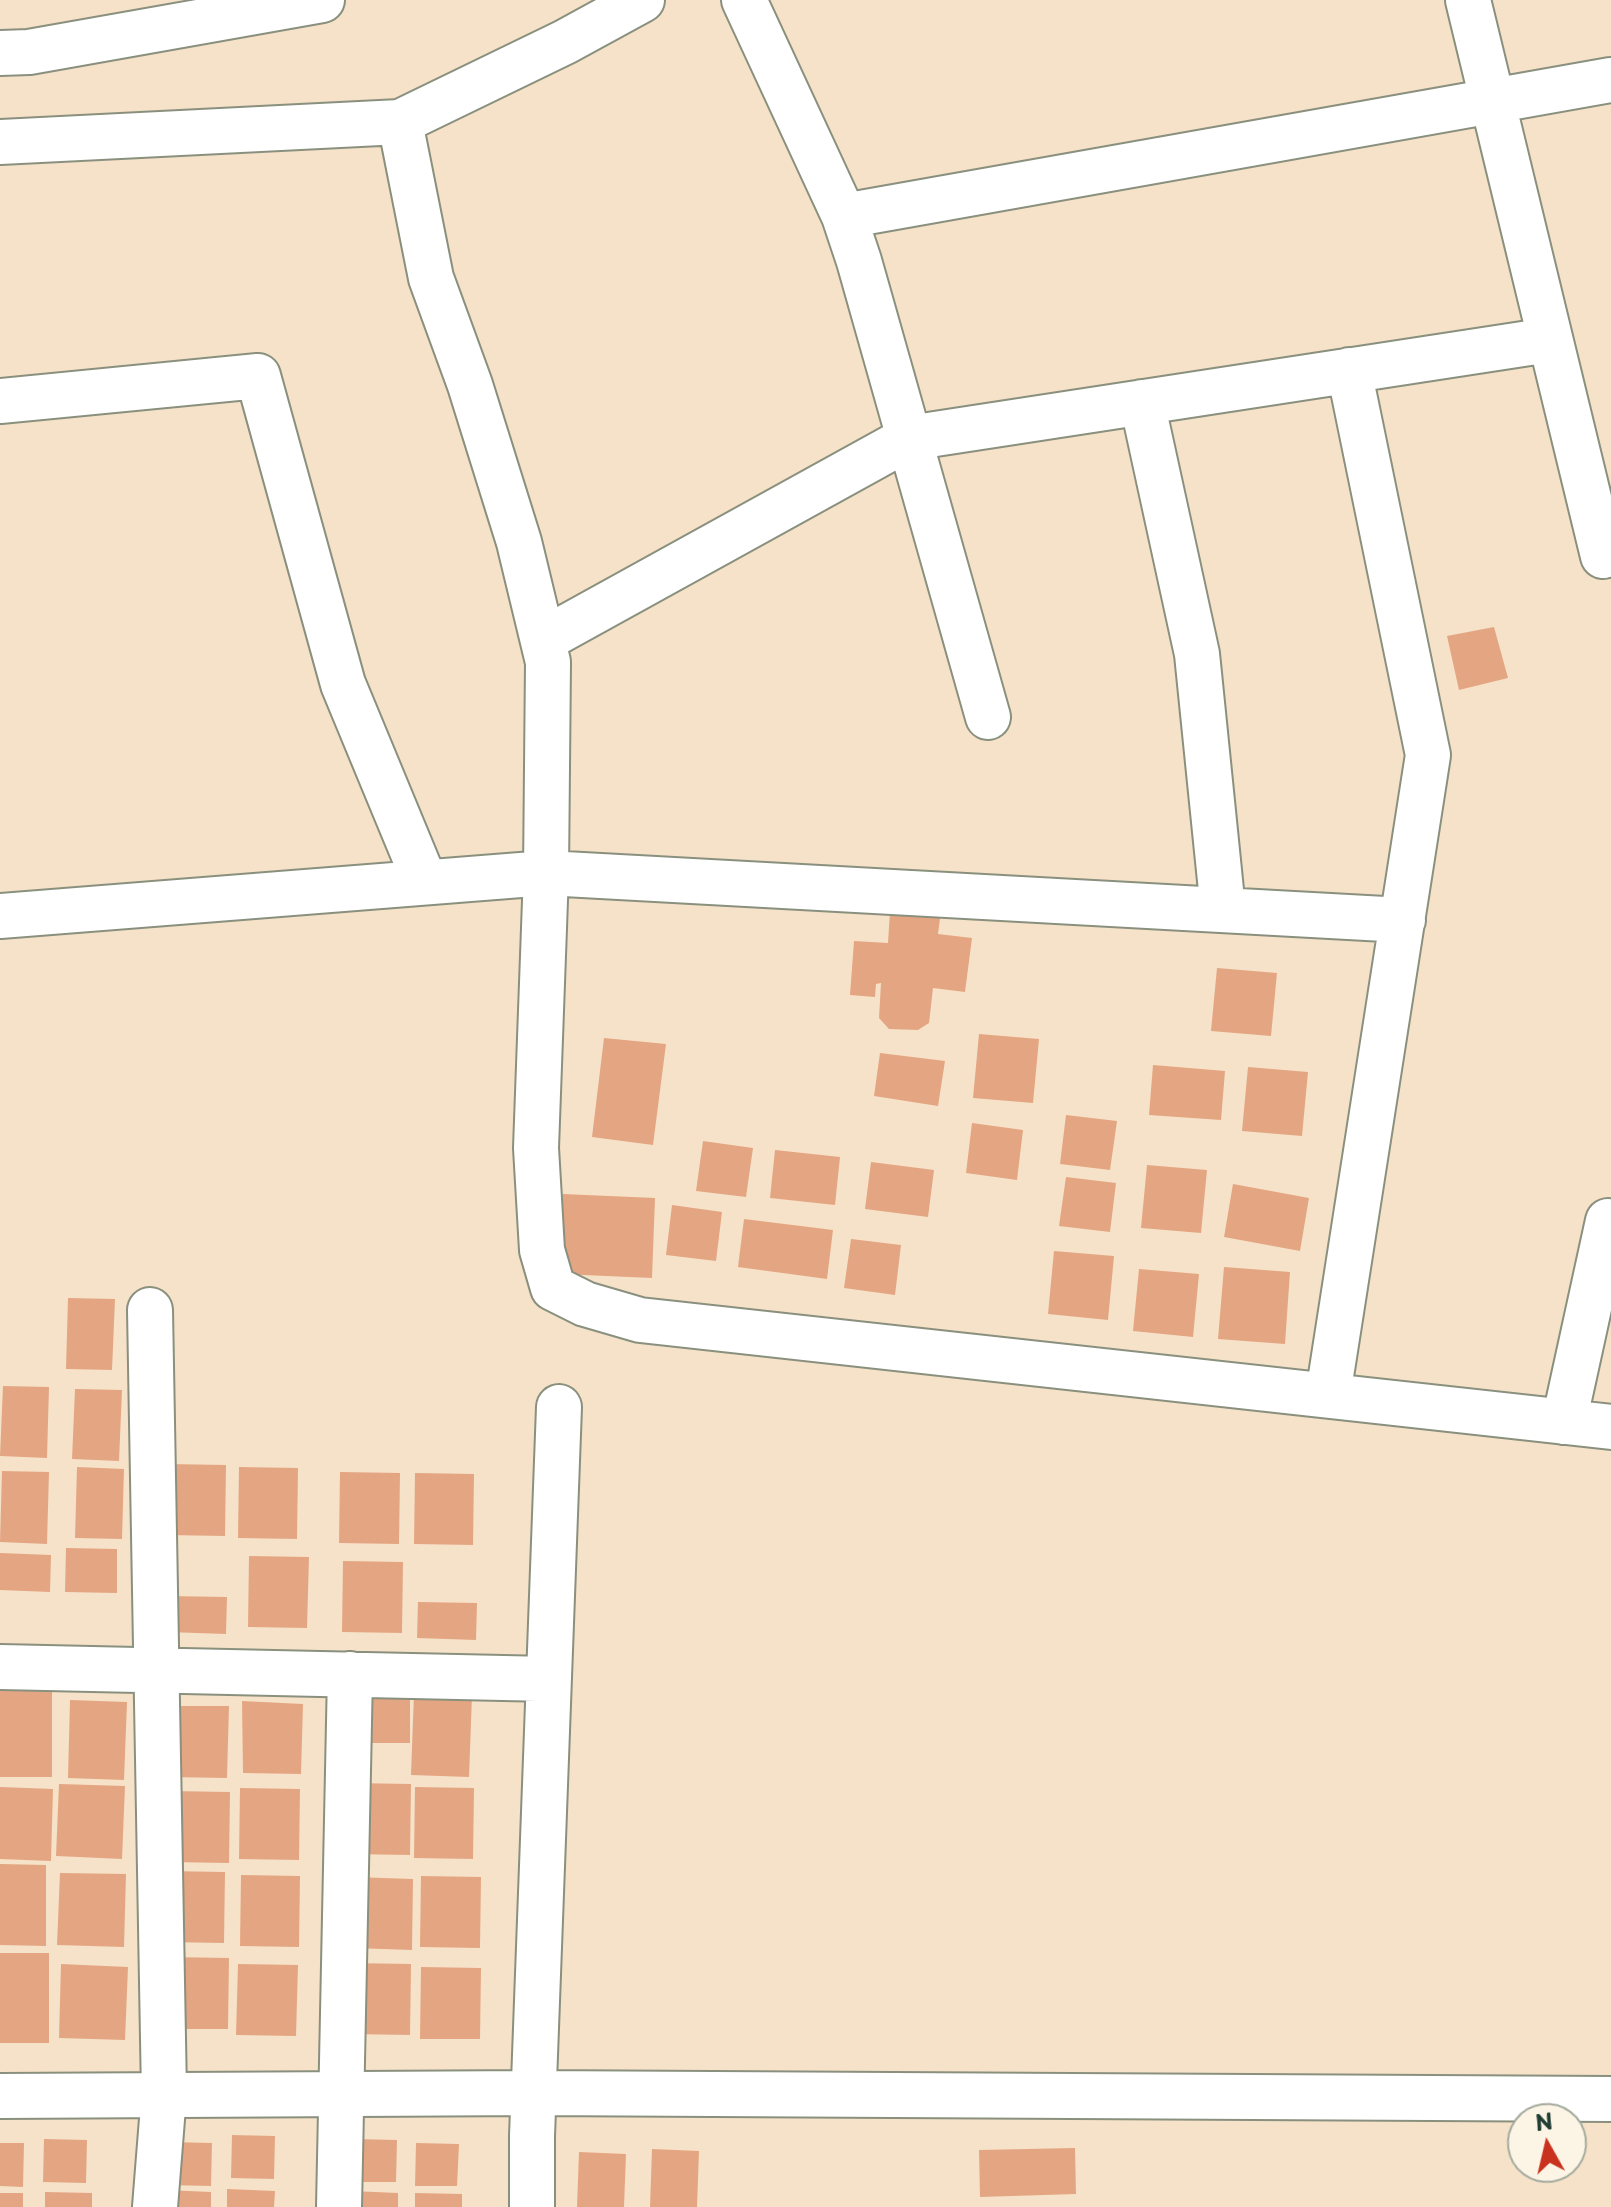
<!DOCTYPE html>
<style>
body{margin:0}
#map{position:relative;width:1611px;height:2207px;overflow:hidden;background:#f6e2c9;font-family:"Playpen Sans",sans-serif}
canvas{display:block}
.north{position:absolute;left:1507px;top:2103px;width:80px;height:80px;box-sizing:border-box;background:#fcf5e5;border:2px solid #a4ab9e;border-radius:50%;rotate:352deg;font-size:22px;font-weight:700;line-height:32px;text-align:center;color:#1f3d34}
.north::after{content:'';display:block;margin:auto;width:28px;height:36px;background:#c8321e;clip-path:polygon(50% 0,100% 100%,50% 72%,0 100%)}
</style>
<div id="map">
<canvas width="1611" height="2207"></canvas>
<div class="north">N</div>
</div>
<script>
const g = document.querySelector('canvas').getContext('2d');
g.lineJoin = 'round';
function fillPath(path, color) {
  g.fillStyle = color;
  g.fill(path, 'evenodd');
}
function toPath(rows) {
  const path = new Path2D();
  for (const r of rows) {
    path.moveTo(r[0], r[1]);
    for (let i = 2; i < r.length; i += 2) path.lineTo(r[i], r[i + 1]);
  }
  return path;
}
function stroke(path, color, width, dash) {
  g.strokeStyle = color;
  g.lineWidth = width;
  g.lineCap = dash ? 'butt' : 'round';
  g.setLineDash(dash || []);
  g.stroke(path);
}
const building = toPath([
 [1494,627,1508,678,1459,690,1447,636],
 [941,911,938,934,972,938,965,992,933,988,929,1023,918,1030,889,1029,879,1018,881,983,876,984,875,997,850,995,854,941,888,943,890,912],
 [1217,968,1277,973,1271,1036,1211,1031],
 [979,1034,1039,1039,1033,1103,973,1098],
 [604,1038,666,1044,653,1145,592,1137],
 [880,1053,945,1061,938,1106,874,1096],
 [1153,1065,1225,1071,1221,1120,1149,1115],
 [1248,1067,1308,1072,1302,1136,1242,1131],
 [1066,1115,1117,1121,1110,1170,1060,1164],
 [972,1123,1023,1130,1017,1180,966,1173],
 [703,1141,753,1148,746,1197,696,1191],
 [775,1150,840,1157,835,1205,770,1198],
 [871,1162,934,1170,928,1217,865,1209],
 [1147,1165,1207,1170,1201,1233,1141,1228],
 [1066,1177,1116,1183,1110,1232,1059,1226],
 [1233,1184,1309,1198,1300,1251,1224,1237],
 [563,1194,655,1198,652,1278,560,1274],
 [672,1205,722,1212,716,1261,666,1255],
 [744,1219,833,1230,827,1279,738,1267],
 [851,1239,901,1245,895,1295,844,1288],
 [1054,1251,1114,1256,1108,1320,1048,1314],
 [1224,1267,1290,1272,1285,1344,1218,1339],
 [1139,1269,1199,1274,1193,1337,1133,1331],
 [68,1298,115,1299,112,1370,66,1369],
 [3,1386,49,1387,47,1458,0,1456],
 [75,1389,122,1390,119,1461,72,1459],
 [167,1464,226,1465,225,1536,166,1535],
 [77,1467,124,1469,122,1539,75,1538],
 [239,1467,298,1468,297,1539,238,1538],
 [2,1471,49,1472,47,1544,0,1542],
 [340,1472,400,1473,399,1544,339,1543],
 [415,1473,474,1474,473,1545,414,1544],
 [66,1548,117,1549,117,1593,65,1592],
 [0,1553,51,1555,50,1592,0,1590],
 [249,1556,309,1557,307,1628,248,1627],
 [343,1561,403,1562,402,1633,342,1632],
 [167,1596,227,1597,226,1634,167,1632],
 [418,1602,477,1603,476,1640,417,1638],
 [52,1686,52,1777,0,1777,0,1687],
 [352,1690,410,1690,410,1743,352,1743],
 [414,1693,472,1695,469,1777,411,1775],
 [70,1700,127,1702,124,1780,68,1778],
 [242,1701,303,1704,301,1774,243,1773],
 [169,1706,229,1706,227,1778,168,1777],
 [352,1783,411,1784,410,1855,351,1854],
 [59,1784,125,1786,122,1859,56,1856],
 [0,1787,53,1789,51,1861,0,1859],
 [415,1787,474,1788,473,1859,414,1858],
 [240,1788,300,1789,299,1860,239,1859],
 [170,1791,230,1792,229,1863,169,1862],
 [0,1864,46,1865,46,1946,0,1945],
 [166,1871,225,1872,224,1943,165,1942],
 [60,1873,126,1874,124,1947,57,1945],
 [241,1875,300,1876,299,1947,240,1946],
 [421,1876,481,1877,480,1948,420,1947],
 [353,1877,413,1879,412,1950,352,1948],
 [0,1953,49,1953,49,2043,0,2043],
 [170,1957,229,1958,228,2029,169,2029],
 [351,1963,411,1964,410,2035,350,2034],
 [61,1964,128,1967,125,2040,59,2038],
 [238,1964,298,1965,296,2036,236,2035],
 [421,1967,481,1968,480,2039,420,2039],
 [232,2135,275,2136,274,2179,231,2178],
 [44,2139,87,2140,86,2183,43,2182],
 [354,2139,397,2140,396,2182,353,2182],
 [169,2142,212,2143,211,2186,168,2185],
 [0,2143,24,2143,23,2187,0,2186],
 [416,2143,459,2144,457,2186,415,2186],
 [1075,2148,1076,2194,980,2197,979,2150],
 [652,2149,699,2151,697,2207,650,2207],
 [579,2152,626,2154,624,2207,577,2207],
 [227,2189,275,2191,274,2207,227,2207],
 [165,2190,211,2192,211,2207,164,2207],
 [352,2191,398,2193,398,2207,351,2207],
 [45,2192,92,2193,92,2207,45,2207],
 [0,2193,23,2193,23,2207,0,2207],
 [415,2193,462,2194,462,2207,415,2207]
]);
const minor = toPath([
 [744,0,844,216,859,261,988,717],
 [1468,0,1603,556,1611,554],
 [0,53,29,52,322,0],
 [400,122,565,42,642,0],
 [0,142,400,122,431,278,470,385,519,542,548,662,546,873,0,916],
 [844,216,1611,80],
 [0,401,258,376,343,684,425,882],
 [1142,402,1197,654,1223,910],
 [543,640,909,438,1549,340],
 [1403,920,546,873,536,1148,542,1250,553,1288,585,1304,640,1320,1611,1427],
 [150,1310,164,2094,155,2207],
 [1328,1395,1428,755,1349,370],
 [1564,1422,1608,1221],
 [0,1667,549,1679],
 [0,2096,534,2093,1611,2099],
 [339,2207,350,1674],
 [532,2207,532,2136,559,1407]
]);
fillPath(building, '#e4a682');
stroke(minor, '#8a907e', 48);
stroke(minor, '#fff', 44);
</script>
